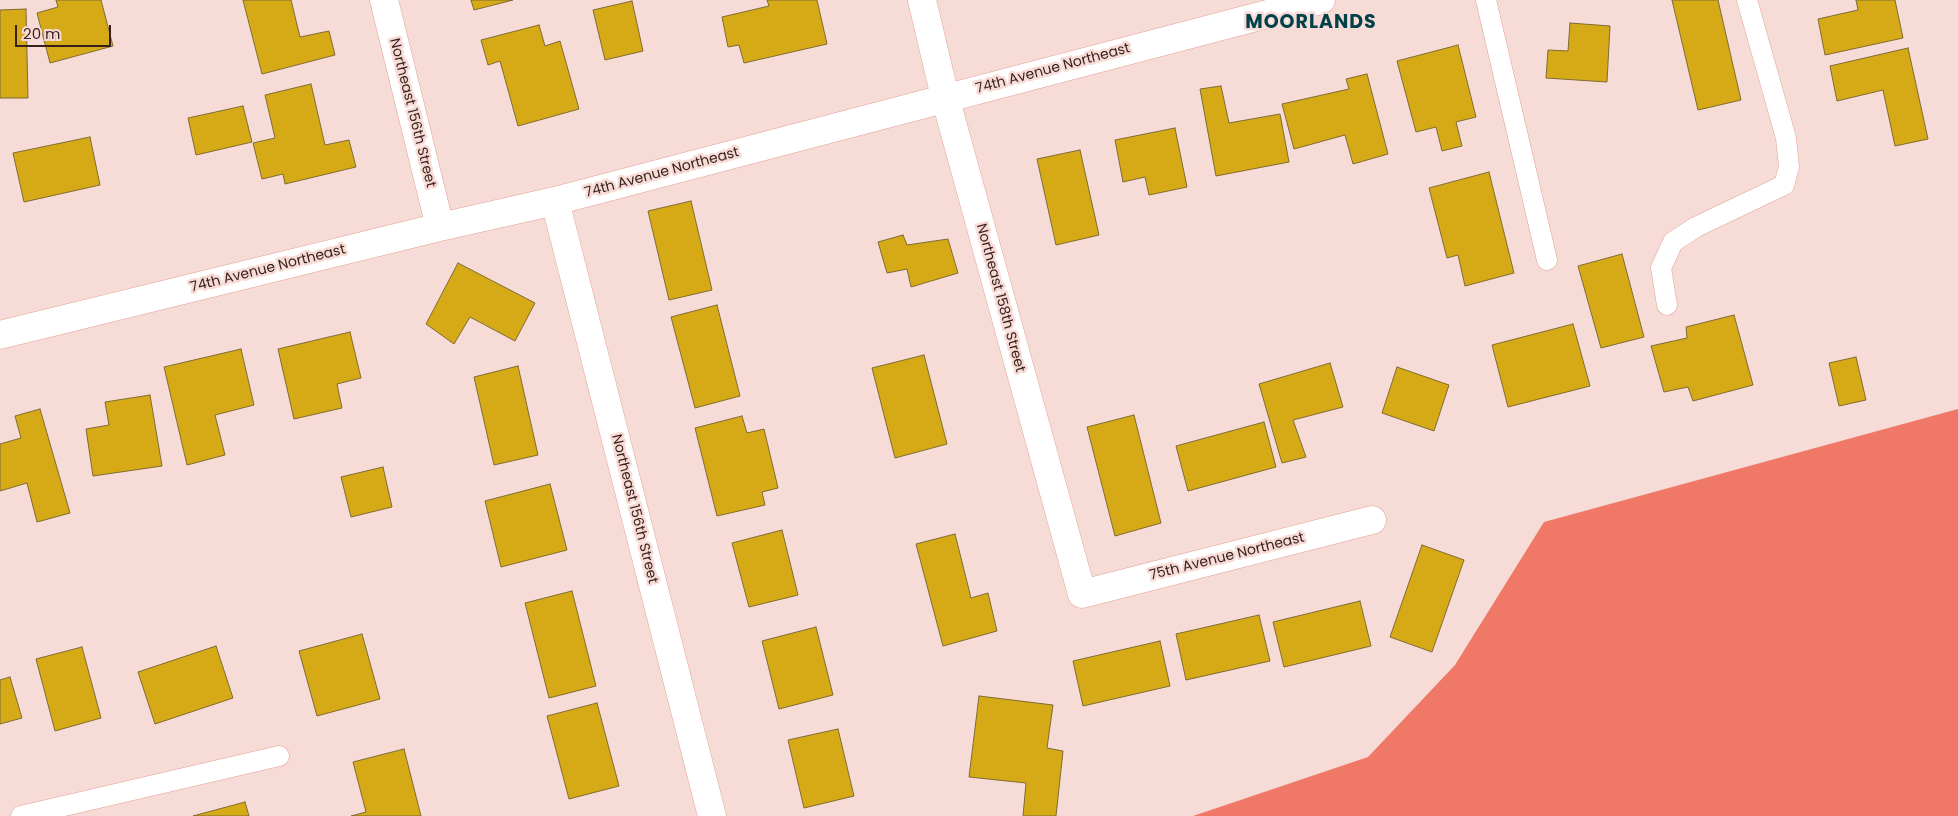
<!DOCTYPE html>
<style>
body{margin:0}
#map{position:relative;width:1958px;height:816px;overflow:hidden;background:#f7dbd6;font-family:Poppins,sans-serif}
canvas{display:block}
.scale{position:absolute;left:15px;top:25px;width:96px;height:22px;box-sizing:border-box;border:2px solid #381f1b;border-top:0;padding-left:6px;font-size:15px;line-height:18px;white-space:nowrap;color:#381f1b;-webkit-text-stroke:4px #f7dbd6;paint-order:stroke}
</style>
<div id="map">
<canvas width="1958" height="816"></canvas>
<div class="scale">20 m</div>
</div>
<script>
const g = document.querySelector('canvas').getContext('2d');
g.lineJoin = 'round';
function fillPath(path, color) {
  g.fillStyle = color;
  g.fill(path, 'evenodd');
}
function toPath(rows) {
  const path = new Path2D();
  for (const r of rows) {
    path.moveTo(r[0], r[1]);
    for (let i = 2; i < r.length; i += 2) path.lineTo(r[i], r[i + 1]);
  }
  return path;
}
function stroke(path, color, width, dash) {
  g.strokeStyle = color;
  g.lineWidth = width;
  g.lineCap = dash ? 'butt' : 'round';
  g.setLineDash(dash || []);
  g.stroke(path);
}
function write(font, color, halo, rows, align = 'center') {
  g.font = font + ' Poppins,sans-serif';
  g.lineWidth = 5;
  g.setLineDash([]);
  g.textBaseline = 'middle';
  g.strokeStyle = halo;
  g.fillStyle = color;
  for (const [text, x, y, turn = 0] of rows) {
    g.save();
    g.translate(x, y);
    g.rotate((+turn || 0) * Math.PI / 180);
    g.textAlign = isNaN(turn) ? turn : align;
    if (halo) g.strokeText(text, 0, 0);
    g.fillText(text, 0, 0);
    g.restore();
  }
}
const forest = toPath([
 [1958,409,1958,816,1193,816,1368,757,1455,665,1544,522]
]);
const building = toPath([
 [56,0,101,0,113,46,50,63,37,13,58,7,56,0],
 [243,0,291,0,300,37,329,31,335,55,262,74,243,0],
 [471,0,513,0,474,10,471,0],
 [767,0,817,0,827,44,744,63,739,45,728,47,722,17,769,6,767,0],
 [1672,0,1718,0,1741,100,1698,110,1672,0],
 [1856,0,1895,0,1903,38,1825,55,1818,19,1858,10,1856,0],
 [632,1,643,51,605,60,593,10,632,1],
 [26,9,28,98,0,98,0,10,26,9],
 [1570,23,1610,26,1607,82,1546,78,1548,50,1568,51,1570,23],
 [539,25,545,46,560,41,579,109,518,126,500,61,488,65,481,40,539,25],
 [1458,45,1476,117,1456,122,1462,146,1442,151,1436,127,1416,132,1397,61,1458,45],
 [1908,48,1928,139,1895,146,1883,90,1837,101,1830,66,1908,48],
 [1367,74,1388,154,1353,164,1345,135,1294,149,1282,104,1349,89,1346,79,1367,74],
 [311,84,325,145,349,140,356,167,285,184,283,174,262,179,253,143,275,138,265,95,311,84],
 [1221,86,1229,123,1280,114,1289,162,1216,176,1200,89,1221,86],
 [243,106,252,142,196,155,188,118,243,106],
 [1175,128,1187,187,1149,195,1145,177,1123,182,1115,140,1175,128],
 [90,137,100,185,24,202,13,153,90,137],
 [1080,150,1099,235,1056,245,1037,159,1080,150],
 [1489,172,1514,273,1465,286,1458,255,1447,258,1429,188,1489,172],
 [691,201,712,290,669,300,648,211,691,201],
 [903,235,907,245,948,239,958,273,911,287,907,269,887,273,878,242,903,235],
 [1622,254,1644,337,1601,348,1578,266,1622,254],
 [458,263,535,303,515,341,470,317,454,344,426,324,458,263],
 [717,305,740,396,695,408,671,317,717,305],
 [1734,315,1753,385,1693,401,1688,387,1664,392,1651,346,1687,338,1686,327,1734,315],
 [1573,324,1590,386,1508,407,1492,345,1573,324],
 [350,332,361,378,337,384,342,408,294,419,278,349,350,332],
 [241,349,254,405,215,415,225,455,187,465,164,367,241,349],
 [924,355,947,444,895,458,872,368,924,355],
 [1856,357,1866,400,1839,406,1829,363,1856,357],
 [1330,363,1343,407,1293,420,1306,457,1282,463,1259,384,1330,363],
 [518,366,538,455,494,465,474,377,518,366],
 [1397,367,1449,385,1434,431,1382,413,1397,367],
 [150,395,162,466,93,476,86,429,109,425,105,402,150,395],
 [40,409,70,513,37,522,27,483,0,491,0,444,21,438,15,416,40,409],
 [1134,415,1161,523,1115,536,1087,427,1134,415],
 [742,416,747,433,764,429,778,488,762,492,765,505,717,516,695,428,742,416],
 [1264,422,1276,467,1188,491,1176,446,1264,422],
 [383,467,392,507,351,517,341,477,383,467],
 [550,484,567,550,501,567,485,501,550,484],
 [782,530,798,595,749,607,732,543,782,530],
 [955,534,971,598,988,593,997,631,943,646,916,544,955,534],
 [1422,545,1464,560,1432,652,1390,637,1422,545],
 [572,591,596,686,549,698,525,603,572,591],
 [1360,601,1371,646,1284,667,1273,622,1360,601],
 [1259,615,1270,661,1186,680,1176,634,1259,615],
 [816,627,833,695,779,709,762,641,816,627],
 [362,634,380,699,317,716,299,651,362,634],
 [1160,641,1170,686,1083,706,1073,661,1160,641],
 [216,646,233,698,155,724,138,672,216,646],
 [82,647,101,718,55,731,36,659,82,647],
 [10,677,22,718,0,724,0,680,10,677],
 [979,696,1053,705,1047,748,1063,751,1056,816,1023,816,1026,783,969,777,979,696],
 [597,703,619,786,569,799,547,716,597,703],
 [838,729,854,796,804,808,788,740,838,729],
 [404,749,421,816,351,816,366,812,353,762,404,749],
 [245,802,249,816,193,816,245,802]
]);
const lane = toPath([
 [1486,0,1547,260],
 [1667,305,1661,268,1673,242,1696,227,1784,185,1789,167,1786,138,1747,0],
 [21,816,279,756]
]);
const street = toPath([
 [384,0,440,227],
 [922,0,945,97,1082,594,1372,520],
 [555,201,712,816],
 [0,335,440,227,555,201,1321,0]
]);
const streetNames = [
 ["74th Avenue Northeast",1053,69,-15],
 ["Northeast 156th Street",412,113,76],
 ["74th Avenue Northeast",662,173,-15],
 ["74th Avenue Northeast",268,269,-14],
 ["Northeast 158th Street",1000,298,75],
 ["Northeast 156th Street",634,509,76],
 ["75th Avenue Northeast",1227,557,-14]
];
const districtNames = [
 ["MOORLANDS",1311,23]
];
fillPath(forest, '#ef7866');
fillPath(building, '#d5aa16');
stroke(building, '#7f6b33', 1);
stroke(lane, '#e1a195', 21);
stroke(street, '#e1a195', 29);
stroke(lane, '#fff', 20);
stroke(street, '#fff', 28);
write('14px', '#381f1b', '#f7dbd6', streetNames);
g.letterSpacing = '1px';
write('bold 19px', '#00414a', '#f7dbd6', districtNames);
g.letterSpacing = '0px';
</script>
